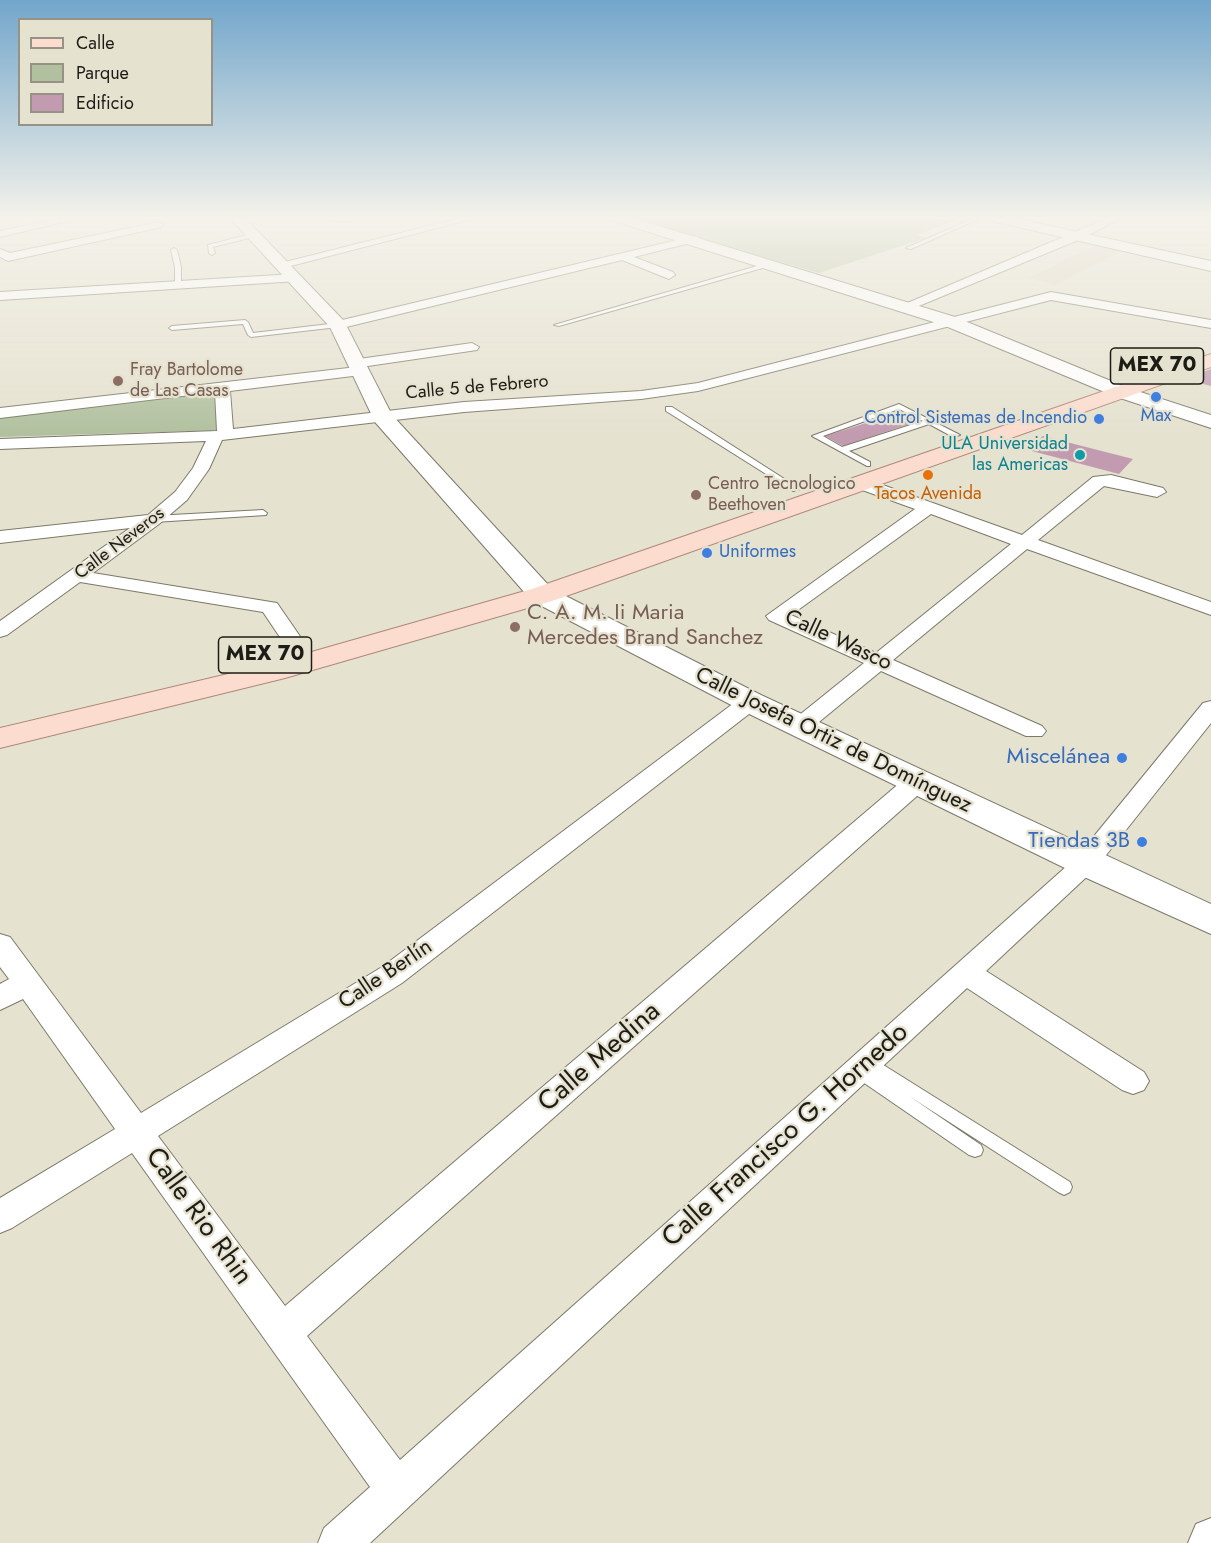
<!DOCTYPE html>
<meta charset="utf-8">
<style>
body{margin:0}
#map{position:relative;width:1211px;height:1543px;overflow:hidden;background:#e6e2d0;font-family:Jost,sans-serif}
canvas{display:block}
.legend{position:absolute;left:18px;top:18px;width:195px;height:108px;box-sizing:border-box;background:#e6e2d0;border:2px solid #969386;margin:0;padding:8px 10px;list-style:none;font-size:18px;color:#1e1c16}
.legend li{display:flex;align-items:center;gap:12px;height:30px}
.legend b{width:30px;border:2px solid #969386}
</style>
<div id="map">
<canvas width="1211" height="1543"></canvas>
<ul class="legend">
<li><b style="height:8px;background:#fcdcce"></b>Calle</li>
<li><b style="height:16px;background:#b1c19f"></b>Parque</li>
<li><b style="height:16px;background:#c39bb1"></b>Edificio</li>
</ul>
</div>
<script>
const g = document.querySelector('canvas').getContext('2d');
g.lineJoin = 'round';
function fillPath(path, color) {
  g.fillStyle = color;
  g.fill(path, 'evenodd');
}
function toPath(rows) {
  const path = new Path2D();
  for (const r of rows) {
    path.moveTo(r[0], r[1]);
    for (let i = 2; i < r.length; i += 2) path.lineTo(r[i], r[i + 1]);
  }
  return path;
}
function stroke(path, color, width, dash) {
  g.strokeStyle = color;
  g.lineWidth = width;
  g.lineCap = dash ? 'butt' : 'round';
  g.setLineDash(dash || []);
  g.stroke(path);
}
function write(font, color, halo, rows, align = 'center') {
  g.font = font + ' Jost,sans-serif';
  g.lineWidth = 4.5;
  g.setLineDash([]);
  g.textBaseline = 'middle';
  g.strokeStyle = halo;
  g.fillStyle = color;
  for (const [text, x, y, turn = 0] of rows) {
    g.save();
    g.translate(x, y);
    g.rotate((+turn || 0) * Math.PI / 180);
    g.textAlign = isNaN(turn) ? turn : align;
    if (halo) g.strokeText(text, 0, 0);
    g.fillText(text, 0, 0);
    g.restore();
  }
}
const education = toPath([
 [1098,244,1124,250,1055,285,1028,278]
]);
const green = toPath([
 [626,218,932,218,944,220,961,218,917,235,926,238,819,273],
 [221,391,227,430,0,437,0,417]
]);
const building = toPath([
 [1211,369,1211,386,1184,379],
 [904,411,921,420,843,446,825,436],
 [1043,436,1133,459,1119,474,1028,450]
]);
const lane = toPath([
 [974,218,981,218,911,249,906,248,974,218],
 [255,233,257,236,213,247,215,253,212,255,209,253,208,245,255,233],
 [174,248,177,250,181,267,181,285,178,287,175,285,175,267,171,250,174,248],
 [771,262,773,265,559,326,554,325,771,262],
 [245,320,248,322,253,333,338,323,341,325,338,327,251,337,248,335,243,324,172,330,169,328,172,326,245,320],
 [899,404,960,435,953,437,929,424,849,451,870,462,870,466,867,466,812,436,899,404],
 [899,409,923,421,842,447,823,436,899,409],
 [666,407,672,407,800,489,793,491,666,411,666,407],
 [263,510,267,513,266,515,154,522,150,519,154,516,263,510],
 [869,1056,1070,1182,1072,1187,1070,1192,1064,1195,1058,1192,909,1096,981,1145,983,1150,981,1155,975,1157,969,1155,854,1076,852,1071,854,1066,863,1066,861,1062,864,1057,869,1056]
]);
const street = toPath([
 [63,218,81,218,0,237,0,231,63,218],
 [329,218,356,218,351,221,334,221,329,218],
 [460,218,476,218,283,268,277,264,460,218],
 [1108,218,1121,218,1083,238,909,310,899,310,898,307,1108,218],
 [158,222,162,223,162,227,8,261,0,257,0,249,10,253,158,222],
 [694,236,698,237,698,241,634,257,673,272,675,275,669,279,622,260,338,329,331,325,338,321,694,236],
 [294,274,300,278,298,281,0,300,0,292,294,274],
 [1051,292,1211,320,1211,328,1051,300,698,391,641,399,464,412,222,440,209,469,187,500,159,524,93,573,277,603,308,648,304,652,290,652,263,612,80,582,7,635,0,637,0,621,130,528,0,543,0,531,148,515,175,492,193,468,206,441,0,449,0,439,217,431,215,392,0,418,0,408,357,367,350,363,352,360,472,343,479,347,477,350,361,367,368,371,361,375,230,391,233,429,464,402,641,391,698,383,1051,292],
 [1111,475,1163,488,1166,492,1157,497,1104,486,1038,540,1211,602,1211,615,1027,549,893,660,1042,726,1046,731,1042,736,1026,736,881,671,808,731,792,731,789,726,792,721,864,663,769,620,766,616,915,509,854,487,851,483,854,479,866,479,1022,535,1093,477,1111,475],
 [931,514,1011,544,876,653,791,615,931,514],
 [750,695,758,697,761,702,758,707,402,983,158,1136,285,1306,908,776,917,774,926,776,929,782,926,788,307,1336,400,1460,1077,857,1203,703,1211,701,1211,723,1095,869,986,971,1144,1072,1149,1081,1144,1090,1133,1094,1122,1090,967,988,370,1543,318,1543,324,1528,370,1487,132,1153,12,1228,0,1233,0,1198,115,1129,23,999,0,1010,0,984,9,979,0,967,0,934,10,937,141,1113,382,967,742,697,750,695],
 [1211,1518,1211,1543,1188,1543,1196,1524,1211,1518]
]);
const secondary = toPath([
 [230,218,245,218,344,321,392,415,552,589,761,695,1211,904,1211,934,1073,872,739,709,532,601,375,422,330,327,230,218],
 [612,218,633,218,955,317,1128,388,1211,415,1211,428,1114,396,943,325,614,221,612,218],
 [989,218,1014,218,1211,261,1211,271,996,222,989,218]
]);
const primary = toPath([
 [1211,354,1211,367,552,601,285,678,0,748,0,728,266,665,532,589,1211,354]
]);
const markers = [
 [118,381,6,"#8d6e63"],
 [1156,397,6,"#3f7fe0"],
 [1099,419,6,"#3f7fe0"],
 [1080,455,6,"#0f9aa8"],
 [928,475,6,"#e8710a"],
 [696,495,6,"#8d6e63"],
 [707,553,6,"#3f7fe0"],
 [515,627,6,"#8d6e63"],
 [1122,758,6,"#3f7fe0"],
 [1142,842,6,"#3f7fe0"]
];
const farEducationnames = [
 ["Fray Bartolome",130,371],
 ["de Las Casas",130,392],
 ["Centro Tecnologico",708,485],
 ["Beethoven",708,506]
];
const farStreetnames = [
 ["Calle 5 de Febrero",477,388,-5],
 ["Calle Neveros",120,544,-37]
];
const farShopnames = [
 ["Max",1156,417],
 ["Control Sistemas de Incendio",1087,419,"right"],
 ["Uniformes",719,553,"left"]
];
const farCulturenames = [
 ["ULA Universidad",1068,445],
 ["las Americas",1068,466]
];
const farFoodnames = [
 ["Tacos Avenida",928,495]
];
const shields = [
 [1157,366,93],
 [265,655,93]
];
const shieldNames = [
 ["MEX 70",1157,366],
 ["MEX 70",265,655]
];
const educationNames = [
 ["C. A. M. Ii Maria",527,614],
 ["Mercedes Brand Sanchez",527,639]
];
const streetNames = [
 ["Calle Wasco",838,641,25],
 ["Calle Josefa Ortiz de Domínguez",833,741,26],
 ["Calle Berlín",386,975,-34]
];
const shopNames = [
 ["Miscelánea",1110,758],
 ["Tiendas 3B",1130,842]
];
const nearStreetnames = [
 ["Calle Medina",600,1058,-41],
 ["Calle Francisco G. Hornedo",786,1136,-42],
 ["Calle Rio Rhin",198,1217,54]
];
fillPath(education, '#e4d6c3');
fillPath(green, '#b1c19f');
fillPath(building, '#c39bb1');
stroke(lane, '#7c7969', 2);
stroke(street, '#7c7969', 2);
stroke(secondary, '#7c7969', 2);
stroke(primary, '#ad8978', 2);
fillPath(lane, '#fff');
fillPath(street, '#fff');
fillPath(secondary, '#fff');
fillPath(primary, '#fcdcce');
const sky = g.createLinearGradient(0, 0, 0, 434);
sky.addColorStop(0, '#72a6cb');
sky.addColorStop(0.5, '#f4f2ea');
sky.addColorStop(1, '#f4f2ea00');
g.fillStyle = sky;
g.fillRect(0, 0, 1211, 434);
for (const [x, y, r, color] of markers) {
  const dot = new Path2D();
  dot.arc(x, y, r, 0, 2 * Math.PI);
  g.fillStyle = color;
  g.fill(dot);
  stroke(dot, '#e6e2d0', 2);
}
write('18px', '#785e54', '#e6e2d0', farEducationnames, 'left');
write('18px', '#1e1c16', '#e6e2d0', farStreetnames);
write('18px', '#366cbe', '#e6e2d0', farShopnames);
write('18px', '#0d838f', '#e6e2d0', farCulturenames, 'right');
write('18px', '#c56008', '#e6e2d0', farFoodnames);
for (const [x, y, w] of shields) {
  const box = new Path2D();
  box.roundRect(x - w / 2, y - 18, w, 36, 4.5);
  g.fillStyle = '#e6e2d0';
  g.fill(box);
  stroke(box, '#1e1c16', 1.5);
}
write('bold 21px', '#1e1c16', null, shieldNames);
write('22px', '#785e54', '#e6e2d0', educationNames, 'left');
write('22px', '#1e1c16', '#e6e2d0', streetNames);
write('22px', '#366cbe', '#e6e2d0', shopNames, 'right');
write('27px', '#1e1c16', '#e6e2d0', nearStreetnames);
</script>
